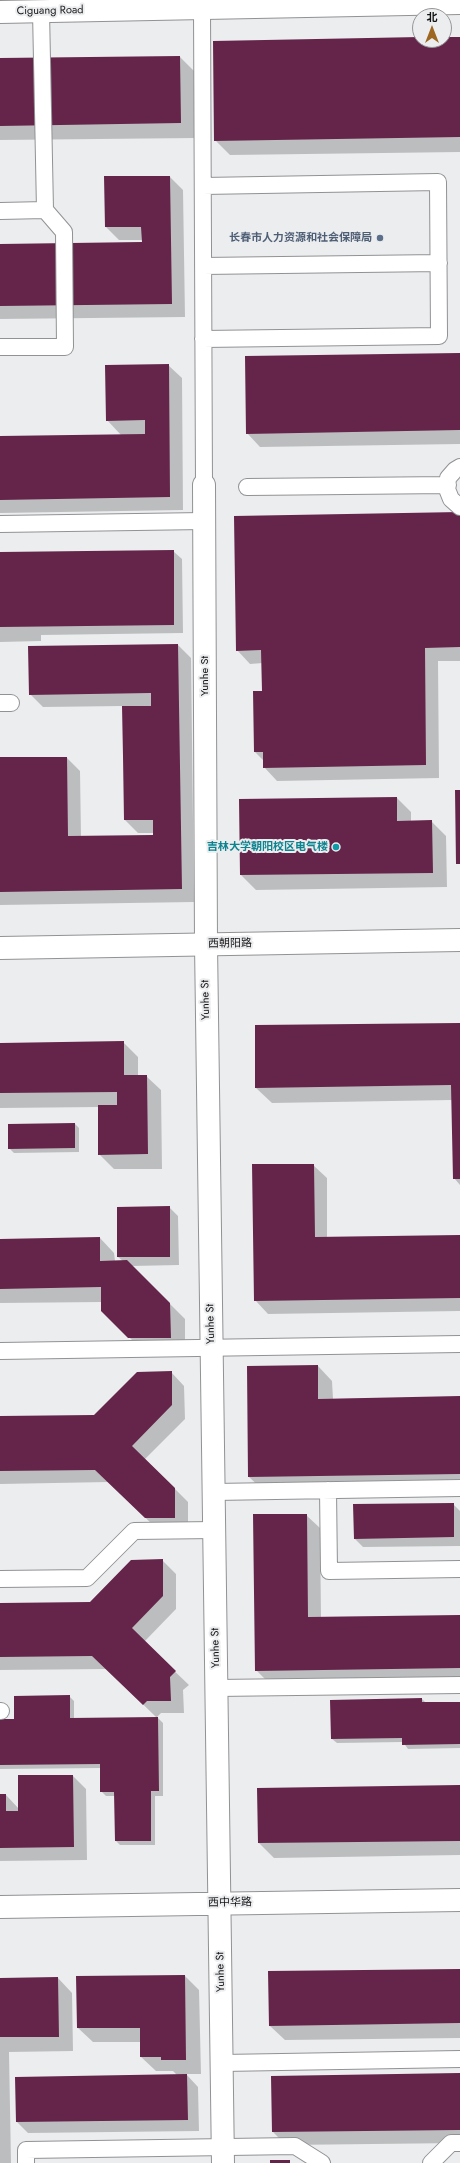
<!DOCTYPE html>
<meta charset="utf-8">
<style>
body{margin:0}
#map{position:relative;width:460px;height:2163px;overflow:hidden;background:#ecedef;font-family:Jost,"Noto Sans SC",sans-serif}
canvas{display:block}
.north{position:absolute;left:412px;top:8px;width:40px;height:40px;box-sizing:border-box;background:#ecedef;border:1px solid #969698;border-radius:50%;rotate:0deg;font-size:11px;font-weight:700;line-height:16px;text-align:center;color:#141415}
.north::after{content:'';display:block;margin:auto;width:14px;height:18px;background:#9d6621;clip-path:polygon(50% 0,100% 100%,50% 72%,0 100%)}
</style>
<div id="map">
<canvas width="460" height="2163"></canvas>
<div class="north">北</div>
</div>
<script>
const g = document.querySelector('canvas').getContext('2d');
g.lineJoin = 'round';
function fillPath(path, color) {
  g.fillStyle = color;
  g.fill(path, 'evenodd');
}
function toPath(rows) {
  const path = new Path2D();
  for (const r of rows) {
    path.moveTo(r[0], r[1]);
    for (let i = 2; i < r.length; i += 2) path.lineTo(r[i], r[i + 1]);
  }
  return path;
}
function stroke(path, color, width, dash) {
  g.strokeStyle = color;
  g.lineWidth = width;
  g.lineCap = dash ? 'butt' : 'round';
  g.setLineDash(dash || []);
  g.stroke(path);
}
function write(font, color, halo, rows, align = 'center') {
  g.font = font + ' Jost,"Noto Sans SC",sans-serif';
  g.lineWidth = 4;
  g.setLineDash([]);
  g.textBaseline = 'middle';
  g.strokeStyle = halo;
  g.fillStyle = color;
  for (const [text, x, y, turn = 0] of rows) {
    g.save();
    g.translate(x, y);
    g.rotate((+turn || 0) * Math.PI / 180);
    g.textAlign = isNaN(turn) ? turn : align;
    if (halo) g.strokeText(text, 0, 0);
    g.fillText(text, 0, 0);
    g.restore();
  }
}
const shadow = toPath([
 [444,38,460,38,460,152,230,155,215,140,420,39,444,40],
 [180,57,195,72,196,138,0,140,0,59],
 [170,177,183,190,185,317,0,319,0,245,143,243,143,240,119,240,106,227],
 [460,354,460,444,260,447,247,433],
 [168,365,182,378,183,510,0,513,0,437,121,435,107,420],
 [460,513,460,661,438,661,439,778,277,781,264,767,264,761,255,752,263,692,263,663,250,664,237,650],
 [173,551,182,559,183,633,41,635,41,641,0,642,0,553],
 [178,645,191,658,194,902,0,905,0,758,67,758,80,771,81,837,154,836,154,833,138,833,125,820,123,706,43,707,30,694],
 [397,798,411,812,411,822,431,821,446,836,447,887,256,890,241,875],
 [460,1024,460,1185,454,1178,452,1100,272,1103,256,1088],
 [123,1042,138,1057,138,1076,146,1076,161,1090,162,1169,114,1169,99,1154,99,1107,0,1108,0,1044],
 [75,1124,79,1128,79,1152,14,1153,9,1148],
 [313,1165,327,1178,327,1237,460,1236,460,1311,268,1314,255,1300],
 [169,1207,178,1216,179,1265,132,1266,185,1319,185,1352,144,1352,102,1310,102,1302,0,1303,0,1240,100,1238,114,1253,115,1261,123,1261,118,1257],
 [318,1366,332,1381,333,1399,460,1397,460,1489,264,1491,249,1477],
 [171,1372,184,1386,185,1419,145,1459,188,1502,188,1531,159,1531,109,1482,0,1484,0,1417,95,1416],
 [453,1504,460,1511,460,1546,363,1547,355,1539],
 [306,1515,320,1528,321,1617,460,1616,460,1681,269,1683,256,1670],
 [162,1560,176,1574,176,1609,144,1642,189,1685,183,1690,184,1713,161,1713,157,1717,163,1723,163,1796,155,1796,155,1845,120,1845,116,1841,115,1796,106,1796,101,1791,101,1768,0,1769,0,1720,15,1720,69,1696,74,1701,74,1719,157,1718,107,1669,0,1670,0,1604,91,1603],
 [422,1699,426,1703,460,1703,460,1748,408,1749,403,1742,337,1743,332,1739,331,1701],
 [73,1776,86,1789,87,1860,0,1861,0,1795,6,1795,19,1809],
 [460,1786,460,1855,274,1858,259,1843],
 [460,1970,460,2038,285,2040,270,2026],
 [185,1976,199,1990,201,2074,186,2074,198,2087,199,2131,28,2133,17,2122,177,2075,173,2071,156,2071,141,2057,141,2042,93,2042,78,2028],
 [58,1978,72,1993,73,2051,9,2052,11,2163,0,2163,0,1979],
 [460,2074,460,2143,286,2145,273,2132]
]);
const building = toPath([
 [420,37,420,40,444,40,444,37,460,37,460,137,214,141,213,41],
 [180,56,181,123,0,126,0,58],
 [104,176,170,176,172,304,0,306,0,244,142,242,141,227,105,227],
 [460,353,460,430,246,434,245,356],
 [169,364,170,497,0,500,0,436,145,434,145,420,106,421,105,365],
 [460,512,460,647,425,648,426,765,263,768,263,752,254,752,253,691,262,691,261,650,236,651,234,516],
 [174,550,174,625,0,627,0,552],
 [178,644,182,889,0,892,0,757,67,757,68,836,153,835,153,820,124,820,123,756,122,706,151,706,151,693,29,695,28,646],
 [455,790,460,790,460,864,456,864],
 [397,797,397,821,432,820,433,873,240,875,239,799],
 [460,1023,460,1179,453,1179,451,1085,255,1088,255,1025],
 [124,1041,124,1075,147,1075,148,1154,98,1155,98,1105,117,1105,117,1092,0,1093,0,1043],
 [75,1123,75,1148,8,1149,8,1124],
 [252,1164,314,1164,315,1237,460,1235,460,1298,254,1301],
 [170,1206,170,1257,117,1257,117,1207],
 [100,1237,100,1261,127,1260,170,1303,171,1338,128,1338,101,1311,101,1287,0,1289,0,1239],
 [318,1365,318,1399,460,1396,460,1474,248,1477,247,1366],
 [172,1371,172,1405,132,1446,175,1488,175,1518,145,1518,95,1470,0,1471,0,1416,94,1415,137,1372],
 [454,1503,454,1537,354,1539,353,1504],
 [253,1514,307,1514,308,1617,460,1615,460,1668,255,1671],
 [163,1559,163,1596,132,1628,176,1671,170,1677,171,1701,147,1701,143,1705,92,1656,0,1657,0,1603,90,1602,131,1560],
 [70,1695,70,1718,158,1717,159,1791,151,1791,151,1841,115,1841,114,1792,100,1792,100,1764,0,1765,0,1719,14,1719,14,1696],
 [422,1698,422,1702,460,1702,460,1744,402,1745,402,1738,331,1739,330,1700],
 [18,1775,73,1775,74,1847,0,1848,0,1794,6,1794,6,1811,18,1811],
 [460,1785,460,1841,258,1843,257,1788],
 [460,1969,460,2023,269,2026,268,1971],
 [185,1975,186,2060,161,2060,161,2057,140,2057,140,2028,77,2028,76,1976],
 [58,1977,59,2037,0,2037,0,1978],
 [460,2073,460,2130,272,2132,271,2076],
 [187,2074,188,2120,16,2122,15,2077],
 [270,2160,290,2160,290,2163,270,2163]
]);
const service = toPath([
 [198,0,202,8,204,485],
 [203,186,438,182,439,336,203,339],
 [0,211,45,210],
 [203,266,439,263],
 [0,347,65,347,64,232,45,210,41,11],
 [460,467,455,470,448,478,447,489,451,499,460,507],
 [247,487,448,485],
 [0,524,204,521],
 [0,703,11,703],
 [0,1351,460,1344],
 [328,1490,329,1571,460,1569],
 [214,1492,460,1488],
 [0,1579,87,1578,134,1531,214,1530],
 [216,1688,460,1685],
 [0,1711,1,1711],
 [222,2063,460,2059],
 [26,2163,26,2150,295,2146,322,2163],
 [431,2163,451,2143,460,2143]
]);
const minor = toPath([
 [204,485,206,944]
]);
const tertiary = toPath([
 [0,12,460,3],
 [206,944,223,2163],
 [0,1907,460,1900]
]);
const secondary = toPath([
 [0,948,460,940]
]);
const markers = [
 [380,238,4,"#5c6f8a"],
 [336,847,4,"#0f9aa8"]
];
const streetNames = [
 ["Ciguang Road",50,11,-1],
 ["Yunhe St",205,676,-90],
 ["西朝阳路",230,944,-1],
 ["Yunhe St",206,1000,-91],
 ["Yunhe St",211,1324,-91],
 ["Yunhe St",216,1648,-91],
 ["西中华路",230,1903,-1],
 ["Yunhe St",221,1972,-91]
];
const serviceNames = [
 ["长春市人力资源和社会保障局",372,238]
];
const cultureNames = [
 ["吉林大学朝阳校区电气楼",328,847]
];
fillPath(shadow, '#0003');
fillPath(building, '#652449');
stroke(service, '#919294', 18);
stroke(minor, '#919294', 24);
stroke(tertiary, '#919294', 24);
stroke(secondary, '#919294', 24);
stroke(service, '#fff', 16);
stroke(minor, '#fff', 22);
stroke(tertiary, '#fff', 22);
stroke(secondary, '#fff', 22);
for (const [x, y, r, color] of markers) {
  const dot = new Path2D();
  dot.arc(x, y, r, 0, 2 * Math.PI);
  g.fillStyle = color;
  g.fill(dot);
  stroke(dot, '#ecedef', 1.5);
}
write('11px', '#141415', '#ecedef', streetNames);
write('bold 11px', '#4e5e75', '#ecedef', serviceNames, 'right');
write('bold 11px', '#0d838f', '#ecedef', cultureNames, 'right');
</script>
